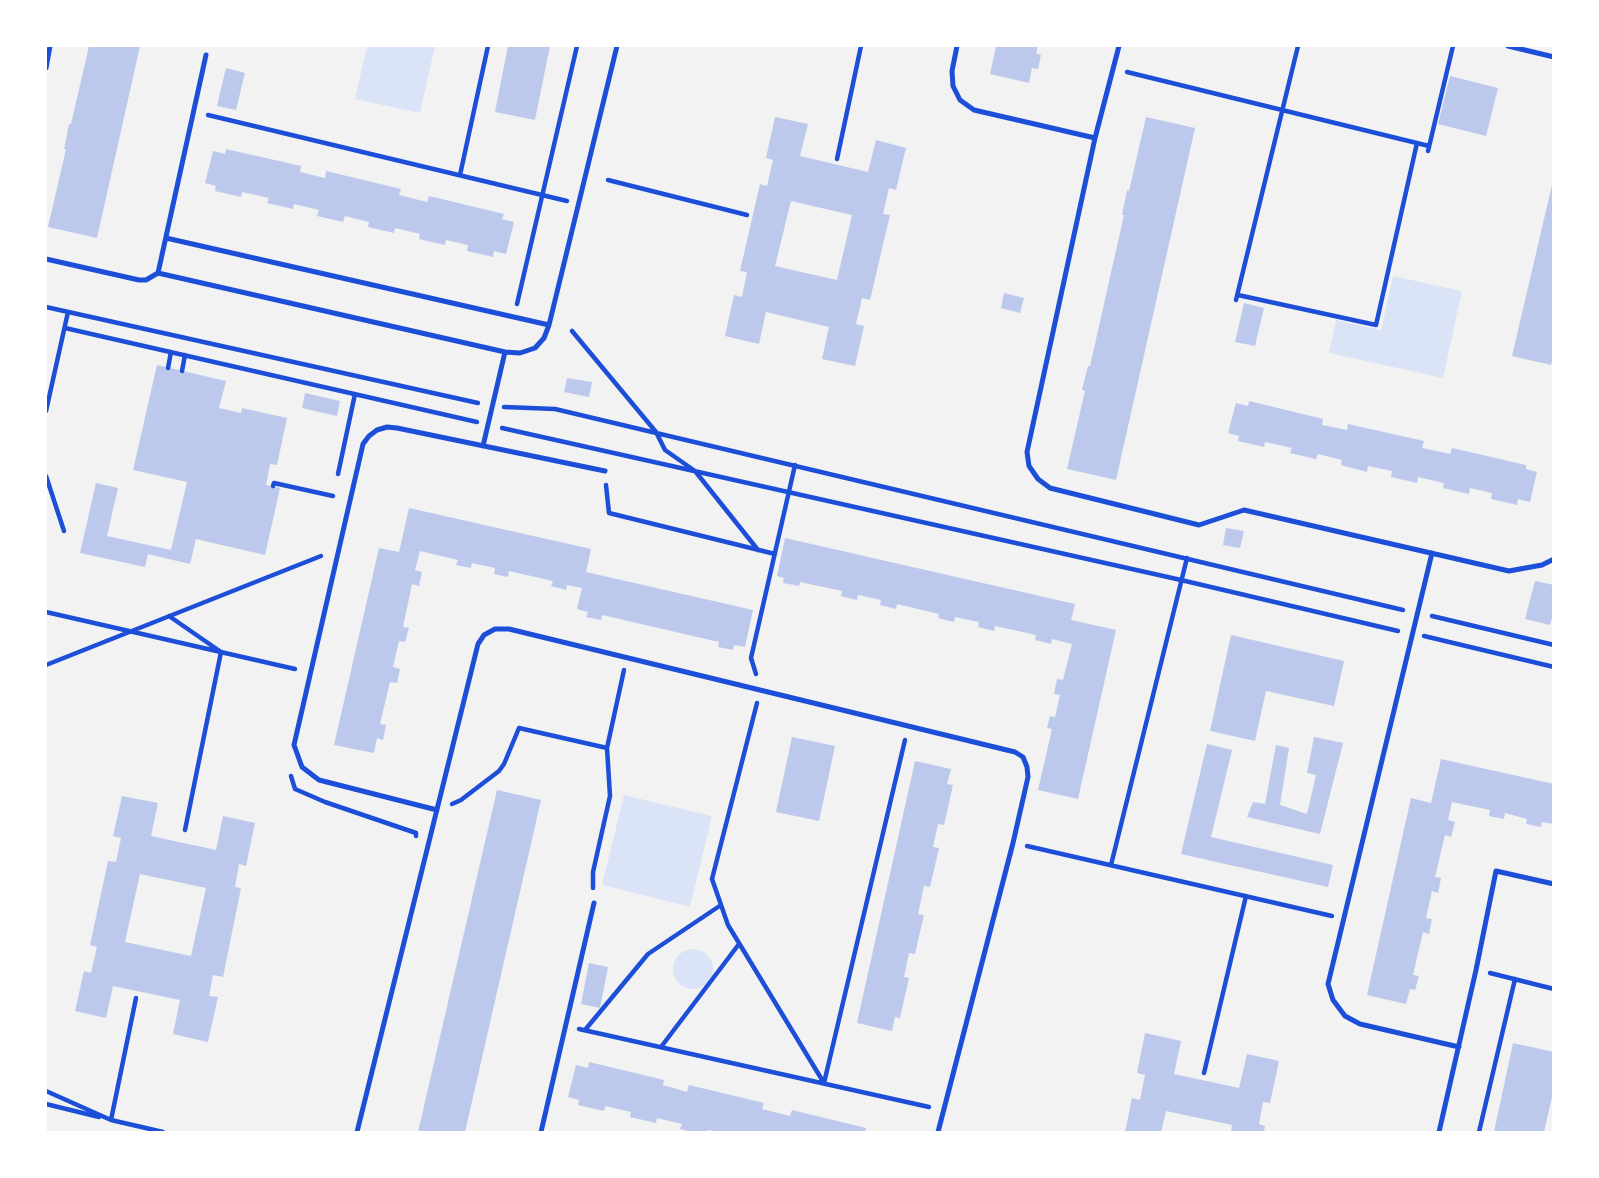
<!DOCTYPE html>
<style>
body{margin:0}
#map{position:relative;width:1599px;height:1178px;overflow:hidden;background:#f2f2f2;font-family:"Fira Sans Condensed",sans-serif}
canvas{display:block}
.frame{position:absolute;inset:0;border:47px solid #fff;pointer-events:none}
</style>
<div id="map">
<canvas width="1599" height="1178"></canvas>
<div class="frame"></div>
</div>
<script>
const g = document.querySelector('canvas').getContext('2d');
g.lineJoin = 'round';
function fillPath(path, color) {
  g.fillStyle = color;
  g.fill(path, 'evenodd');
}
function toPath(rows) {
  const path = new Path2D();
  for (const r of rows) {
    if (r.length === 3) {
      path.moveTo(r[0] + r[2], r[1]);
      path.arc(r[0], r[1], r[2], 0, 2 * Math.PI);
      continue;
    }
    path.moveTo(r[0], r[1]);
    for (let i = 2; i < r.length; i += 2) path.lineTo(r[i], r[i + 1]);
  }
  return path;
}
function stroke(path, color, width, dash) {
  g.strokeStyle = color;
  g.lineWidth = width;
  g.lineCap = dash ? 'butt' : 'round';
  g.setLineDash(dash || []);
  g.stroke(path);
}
const green = toPath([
 [367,46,435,46,420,113,355,99],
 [1393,276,1462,291,1443,378,1329,353,1336,320,1381,330],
 [624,795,712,816,690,907,602,885],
 [693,969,20]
]);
const building = toPath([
 [89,46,140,46,97,238,48,227,66,149,64,149,69,124,71,124],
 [508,46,550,46,535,120,495,112],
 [996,46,1038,46,1036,53,1041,55,1038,69,1032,68,1029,83,990,74],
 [226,68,245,73,236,110,217,106],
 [1450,76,1498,88,1486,136,1438,124],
 [775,117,808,124,800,156,868,172,876,140,906,148,896,190,889,188,883,214,890,215,870,300,862,298,856,324,864,326,855,366,822,359,829,327,766,312,759,344,725,336,734,295,742,297,747,272,740,271,760,184,767,186,773,160,766,158],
 [791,201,852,215,837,280,775,266],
 [1146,117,1195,128,1116,480,1067,469,1085,391,1082,390,1088,366,1090,366,1124,215,1122,215,1127,190,1129,191],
 [226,149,301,166,300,172,325,178,326,171,401,189,399,195,427,202,429,196,504,214,502,219,514,222,506,254,494,251,493,257,467,251,468,245,446,240,445,245,419,239,420,234,395,228,394,233,368,227,369,222,345,216,343,222,317,216,319,210,294,204,293,209,267,203,269,198,242,192,241,197,215,191,216,186,205,183,213,151,225,154],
 [1552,185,1554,353,1551,365,1512,356],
 [1004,293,1024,298,1020,313,1001,308],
 [1244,303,1264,308,1255,346,1235,342],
 [157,365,226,381,219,408,241,413,242,408,287,418,277,465,270,464,266,485,280,488,265,555,196,539,190,564,148,554,145,567,80,553,96,483,118,488,107,536,171,550,187,482,133,470],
 [567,378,592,382,589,397,564,392],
 [305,393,340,401,337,416,302,408],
 [1249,401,1323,419,1322,425,1347,430,1348,424,1424,441,1422,448,1450,454,1452,448,1526,465,1526,469,1537,472,1530,502,1518,499,1517,505,1491,499,1492,493,1470,488,1469,494,1443,488,1444,483,1418,477,1417,483,1391,477,1392,471,1368,466,1367,472,1341,465,1342,460,1318,454,1316,459,1290,453,1292,448,1265,442,1264,447,1238,441,1239,436,1228,433,1236,403,1248,406],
 [409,508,591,549,586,572,753,610,745,647,734,645,733,650,718,647,719,642,602,615,601,620,586,617,588,612,577,609,582,588,567,585,566,590,551,586,553,581,509,571,508,577,494,574,495,568,472,563,471,568,456,565,458,560,420,551,415,570,422,572,419,586,412,584,403,627,409,628,405,642,399,641,393,667,400,669,397,683,390,682,380,724,386,725,383,740,377,738,374,753,334,745,379,548,399,552],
 [1226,528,1244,531,1240,548,1223,545],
 [785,538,1075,604,1071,620,1116,630,1078,799,1038,790,1052,729,1047,728,1050,716,1055,717,1060,695,1054,694,1057,679,1063,680,1072,644,1052,639,1051,644,1035,640,1036,635,995,626,994,631,978,627,979,622,955,617,954,622,938,618,939,614,897,604,896,609,880,605,881,600,858,595,857,600,841,596,842,591,800,582,799,586,783,583,784,578,777,576],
 [1535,581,1554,585,1554,611,1550,625,1525,619],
 [1231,635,1344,661,1334,706,1266,691,1255,741,1210,731],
 [792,737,835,746,819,821,776,812],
 [1314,737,1343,743,1320,834,1247,817,1253,802,1265,804,1276,745,1289,748,1280,805,1307,814,1316,775,1307,773],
 [1207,744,1232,750,1211,837,1333,865,1328,887,1181,854],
 [1441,759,1554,784,1554,824,1542,822,1541,827,1526,824,1527,819,1505,813,1504,819,1489,816,1490,810,1452,802,1448,820,1455,822,1451,837,1445,835,1435,877,1441,878,1438,893,1432,891,1426,918,1432,919,1429,934,1423,932,1413,975,1419,976,1415,990,1410,989,1406,1004,1367,995,1411,798,1431,803],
 [915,761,951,769,947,784,953,785,944,825,938,824,933,847,939,848,930,887,924,886,918,914,924,915,915,954,909,953,904,977,909,978,900,1018,895,1017,892,1031,857,1023],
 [497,790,541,800,465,1132,418,1132],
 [122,796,158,803,151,836,216,850,223,816,255,823,246,866,239,864,235,887,241,888,223,977,213,975,209,996,218,997,208,1042,173,1034,180,1000,113,986,106,1018,75,1011,84,971,91,973,97,947,90,945,108,861,116,862,121,838,113,836],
 [140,874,206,888,191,956,125,942],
 [589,963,608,967,600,1008,581,1004],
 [1145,1033,1181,1041,1174,1074,1239,1088,1247,1054,1279,1061,1270,1103,1263,1102,1259,1124,1265,1126,1264,1132,1231,1132,1232,1125,1166,1111,1161,1132,1125,1132,1132,1098,1140,1100,1145,1075,1137,1073],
 [1513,1043,1554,1052,1554,1088,1544,1132,1494,1132],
 [589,1062,664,1080,663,1085,687,1092,689,1085,764,1103,762,1109,790,1116,792,1110,866,1128,865,1132,719,1132,708,1130,707,1132,693,1132,680,1129,682,1124,657,1118,656,1123,630,1117,631,1112,605,1106,604,1111,578,1105,579,1100,568,1097,576,1065,588,1068]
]);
const path = toPath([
 [1127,72,1429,146],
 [208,115,567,201],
 [1428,151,1453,46],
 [837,159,861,46],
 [460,175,488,46],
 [608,180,747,215],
 [1238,295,1376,325,1417,143],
 [1236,300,1298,46],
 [517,304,577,46],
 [46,307,478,403],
 [65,328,477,422],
 [572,331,656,432,665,450,695,471,758,550],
 [168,368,171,352],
 [182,371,185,355],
 [504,407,555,409,1403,610],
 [46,411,68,312],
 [502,428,1181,580,1398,631],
 [338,474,355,394],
 [46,476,64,531],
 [606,485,609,513,775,554],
 [273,486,274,483,333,496],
 [46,612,295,669],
 [169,616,221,652,185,830],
 [1432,616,1554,645],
 [1424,636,1554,667],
 [46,665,321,556],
 [756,674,751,658,795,465],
 [757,703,712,879,728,925,824,1083],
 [607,748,624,670],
 [291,776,295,789,325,802,416,833,416,836],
 [452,804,461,800,499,771,504,764,519,728,607,748,610,796,593,872,593,888],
 [1027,846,1332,916],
 [1111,865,1187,558],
 [1490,973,1554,989],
 [579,1029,929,1107],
 [585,1030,648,954,721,905],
 [661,1047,739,944],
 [1204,1073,1246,896],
 [824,1083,905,740],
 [46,1091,111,1120,136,998],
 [46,1104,99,1117],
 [111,1120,163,1132],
 [1479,1132,1515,979]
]);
const service = toPath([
 [957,46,952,71,953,86,960,100,974,110,1095,138,1027,452,1029,466,1038,479,1050,488,1199,525,1244,510,1509,571,1542,565,1554,559],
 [1508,46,1554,57],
 [46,68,50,46],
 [1095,138,1119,46],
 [166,238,549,325],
 [46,259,139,280,146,280,158,273,505,352,520,353,535,348,544,338,549,325,617,46],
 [158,273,206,55],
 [483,446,505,352],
 [1432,553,1328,984,1333,1000,1345,1016,1360,1024,1459,1047],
 [437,810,319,780,302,767,294,745,363,444,369,436,377,430,387,427,397,428,605,471],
 [357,1132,478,644,484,635,495,629,509,629,1015,752,1023,757,1027,767,1028,777,1013,843,938,1132],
 [541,1132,594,903],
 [1439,1132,1476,970,1496,871,1554,884]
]);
fillPath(green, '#dbe4f7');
fillPath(building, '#bdc9ec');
stroke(path, '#1d4ed8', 4.5);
stroke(service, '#1d4ed8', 5);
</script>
